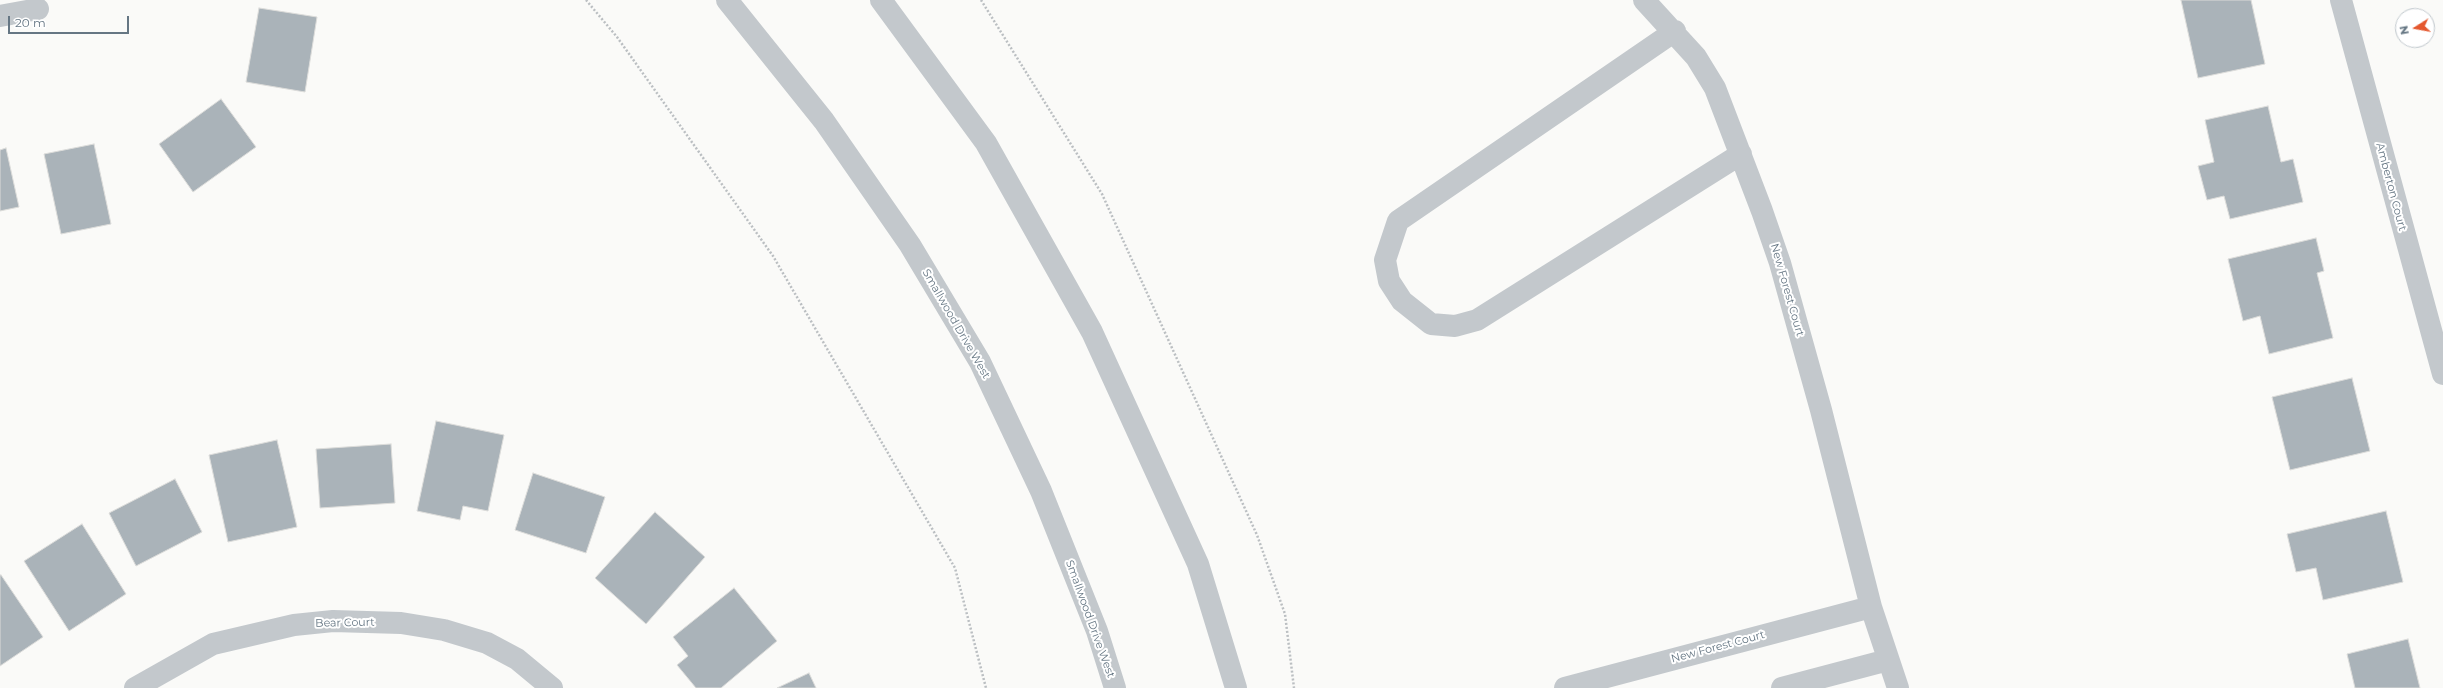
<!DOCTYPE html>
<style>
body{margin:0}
#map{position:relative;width:2443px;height:688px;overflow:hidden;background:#fafaf8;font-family:Montserrat,sans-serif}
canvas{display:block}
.north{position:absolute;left:2395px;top:8px;width:40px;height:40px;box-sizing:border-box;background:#fff;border:1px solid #c1c8cd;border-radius:50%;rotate:259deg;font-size:11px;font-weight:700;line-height:16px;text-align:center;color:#657683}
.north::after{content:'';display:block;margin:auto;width:14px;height:18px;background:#e4572e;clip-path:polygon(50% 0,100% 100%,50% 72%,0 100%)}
.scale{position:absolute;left:8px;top:16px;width:121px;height:18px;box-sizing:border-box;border:2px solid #657683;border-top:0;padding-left:5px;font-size:12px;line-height:14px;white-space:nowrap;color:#657683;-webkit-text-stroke:3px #fff;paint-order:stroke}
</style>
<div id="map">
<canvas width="2443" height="688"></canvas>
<div class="north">N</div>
<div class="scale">20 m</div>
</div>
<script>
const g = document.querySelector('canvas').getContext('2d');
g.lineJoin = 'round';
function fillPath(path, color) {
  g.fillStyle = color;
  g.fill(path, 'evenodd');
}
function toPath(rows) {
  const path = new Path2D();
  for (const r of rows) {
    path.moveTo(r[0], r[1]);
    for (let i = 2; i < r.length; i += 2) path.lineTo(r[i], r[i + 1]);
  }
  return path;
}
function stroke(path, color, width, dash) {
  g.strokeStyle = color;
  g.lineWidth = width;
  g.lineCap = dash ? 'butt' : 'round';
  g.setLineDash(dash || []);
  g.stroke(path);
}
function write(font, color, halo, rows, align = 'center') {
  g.font = font + ' Montserrat,sans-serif';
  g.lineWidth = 4;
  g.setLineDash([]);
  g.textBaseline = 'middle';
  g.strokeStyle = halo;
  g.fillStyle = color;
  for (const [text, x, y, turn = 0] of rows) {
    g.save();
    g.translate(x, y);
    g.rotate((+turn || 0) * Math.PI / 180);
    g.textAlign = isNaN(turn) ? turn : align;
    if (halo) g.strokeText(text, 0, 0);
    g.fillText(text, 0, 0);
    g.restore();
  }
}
const building = toPath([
 [2181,0,2251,0,2265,64,2198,78,2181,0],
 [259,8,317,17,305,92,246,82,259,8],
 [221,99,256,147,193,192,159,144,221,99],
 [2268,106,2281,162,2293,159,2303,202,2230,219,2224,196,2207,200,2198,166,2214,162,2205,120,2268,106],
 [94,144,111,224,61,234,44,154,94,144],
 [6,148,19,207,0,211,0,150,6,148],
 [2316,238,2324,271,2317,273,2333,338,2269,354,2260,316,2243,321,2228,259,2316,238],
 [2352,378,2370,451,2290,470,2272,397,2352,378],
 [436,421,504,435,488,511,463,506,460,520,417,511,436,421],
 [277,440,297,527,228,542,209,455,277,440],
 [391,444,395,503,320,508,316,449,391,444],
 [533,473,605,497,586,553,515,530,533,473],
 [175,479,202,532,136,566,109,513,175,479],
 [2386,511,2403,582,2323,600,2316,568,2296,572,2287,534,2386,511],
 [655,512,705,557,646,624,595,578,655,512],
 [82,524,126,594,69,631,24,561,82,524],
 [1,575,43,637,0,666,0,575,1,575],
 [734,588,777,641,721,688,696,688,677,665,688,656,673,637,734,588],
 [2408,639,2420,688,2355,688,2347,654,2408,639],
 [809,673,816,688,777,688,809,673]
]);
const path = toPath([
 [586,0,617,37,773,256,955,568,986,688],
 [981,0,1102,194,1257,535,1285,614,1294,688]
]);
const minor = toPath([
 [1644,0,1696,57,1715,88,1762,211,1780,263,1821,410,1871,607,1898,688],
 [2341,0,2443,374],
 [0,16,38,9],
 [1675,31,1398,221,1385,260,1389,281,1402,301,1431,324,1455,326,1477,320,1741,154],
 [135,688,213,644,294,625,333,621,401,623,444,630,487,643,517,659,552,688],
 [1565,688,1871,607],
 [1782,688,1888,660]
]);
const tertiary = toPath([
 [727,0,824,121,910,245,980,362,1041,491,1097,631,1115,688],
 [881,0,986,143,1092,332,1198,564,1236,688]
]);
const streetNames = [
 ["Amberton Court",2391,187,75],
 ["New Forest Court",1787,290,74],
 ["Smallwood Drive West",956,324,60],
 ["Smallwood Drive West",1090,619,70],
 ["Bear Court",345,623,-1],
 ["New Forest Court",1718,647,-15]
];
fillPath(building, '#aab3b9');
stroke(building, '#dcdcda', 1);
stroke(path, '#bbbfc2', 2.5, [2, 2]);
stroke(minor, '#c3c8cc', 22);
stroke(tertiary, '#c3c8cc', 22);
write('11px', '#657683', '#fff', streetNames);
</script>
